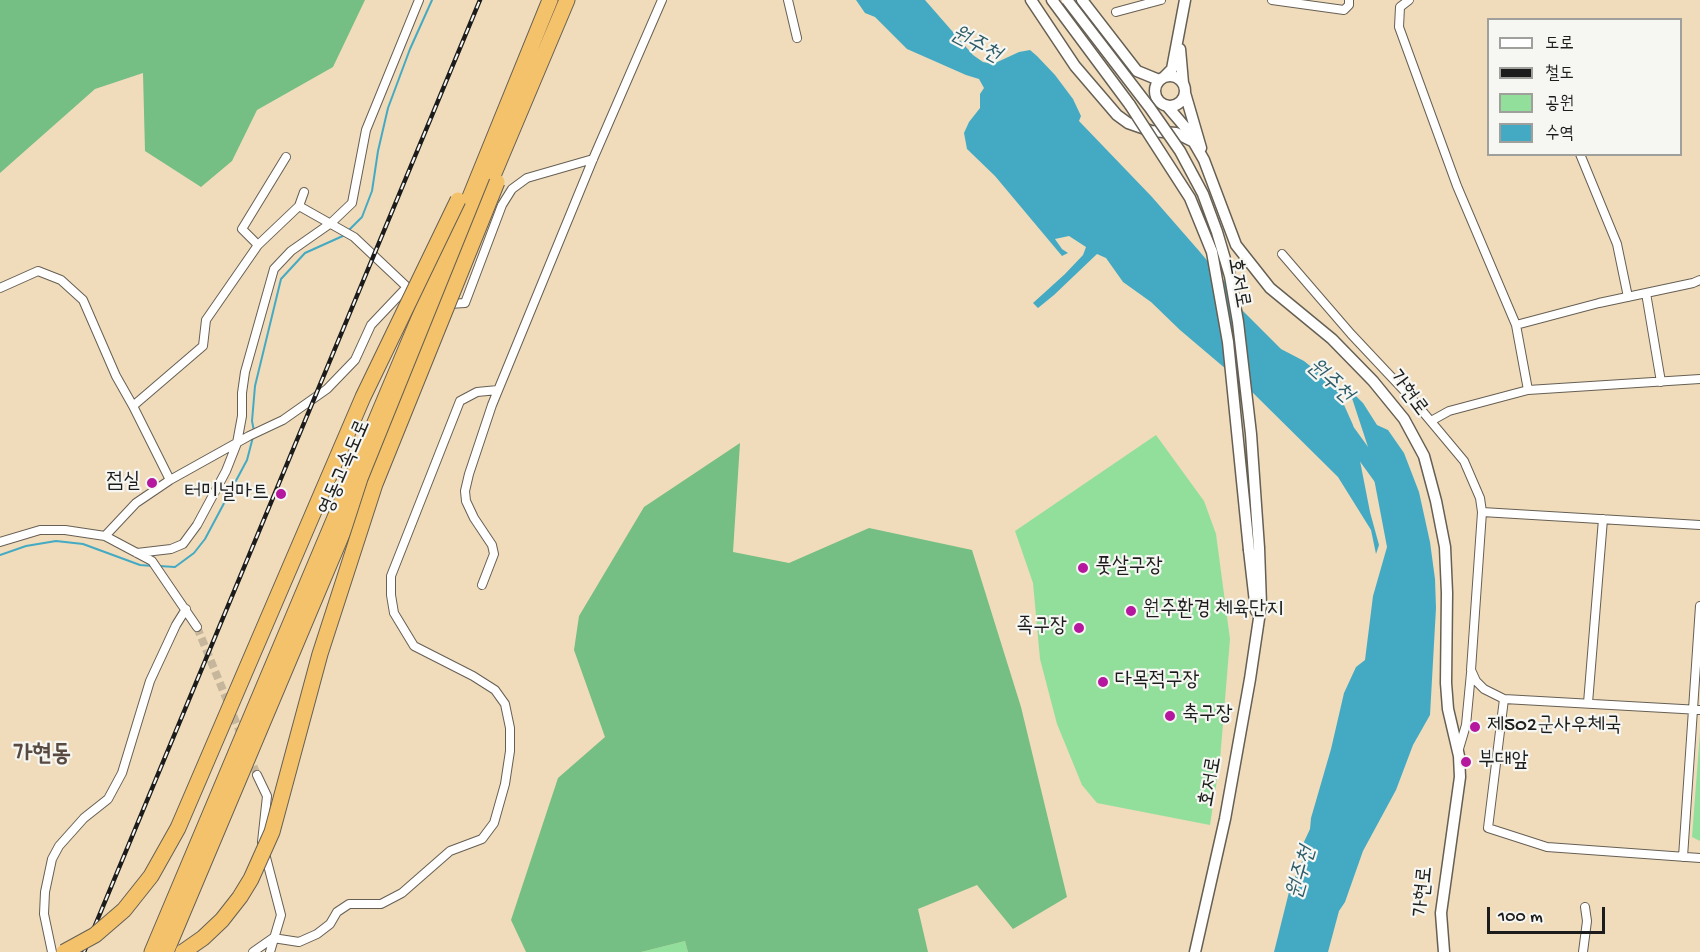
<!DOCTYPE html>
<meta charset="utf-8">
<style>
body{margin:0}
#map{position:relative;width:1700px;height:952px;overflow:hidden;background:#f0dcbb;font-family:"Gochi Hand","Poor Story",sans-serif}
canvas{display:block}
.legend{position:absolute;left:1487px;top:18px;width:195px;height:138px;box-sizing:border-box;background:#f6f6f2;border:2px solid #9f9f9c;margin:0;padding:8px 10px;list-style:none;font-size:18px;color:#1c1c1c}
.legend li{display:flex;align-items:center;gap:12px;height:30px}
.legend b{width:30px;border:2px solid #9f9f9c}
.scale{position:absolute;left:1487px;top:907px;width:118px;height:27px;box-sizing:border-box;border:3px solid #1c1c1c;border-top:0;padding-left:8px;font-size:18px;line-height:21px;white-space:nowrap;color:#1c1c1c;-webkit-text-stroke:4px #f6f6f2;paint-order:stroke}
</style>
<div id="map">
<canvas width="1700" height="952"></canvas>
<ul class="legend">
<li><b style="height:8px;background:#fff"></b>도로</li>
<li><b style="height:8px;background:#1c1c1c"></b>철도</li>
<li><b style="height:16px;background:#92df9c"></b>공원</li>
<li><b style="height:16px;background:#44aac4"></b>수역</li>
</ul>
<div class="scale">100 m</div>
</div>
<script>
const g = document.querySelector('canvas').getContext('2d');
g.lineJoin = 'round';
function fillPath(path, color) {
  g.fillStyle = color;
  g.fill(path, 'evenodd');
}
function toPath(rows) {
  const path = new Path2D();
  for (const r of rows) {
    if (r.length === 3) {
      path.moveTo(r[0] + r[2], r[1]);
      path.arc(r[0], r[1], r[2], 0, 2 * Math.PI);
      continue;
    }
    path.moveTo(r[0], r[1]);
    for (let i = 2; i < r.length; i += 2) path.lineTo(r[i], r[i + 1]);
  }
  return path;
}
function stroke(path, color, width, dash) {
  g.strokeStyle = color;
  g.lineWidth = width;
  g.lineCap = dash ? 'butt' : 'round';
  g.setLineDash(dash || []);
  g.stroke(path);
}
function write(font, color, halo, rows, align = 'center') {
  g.font = font + ' "Gochi Hand","Poor Story",sans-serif';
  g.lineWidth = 4.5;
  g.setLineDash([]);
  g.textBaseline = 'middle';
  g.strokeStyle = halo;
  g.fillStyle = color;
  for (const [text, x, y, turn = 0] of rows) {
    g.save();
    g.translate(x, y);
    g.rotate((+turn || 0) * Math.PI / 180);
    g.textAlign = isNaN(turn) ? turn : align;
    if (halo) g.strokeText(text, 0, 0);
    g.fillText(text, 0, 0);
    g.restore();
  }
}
const green = toPath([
 [1156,435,1204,501,1216,534,1230,639,1220,760,1210,825,1097,803,1082,785,1057,724,1040,659,1033,583,1015,531],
 [1700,732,1700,841,1692,837],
 [685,941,688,952,641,952]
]);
const forest = toPath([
 [0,0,365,0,333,67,257,110,232,161,201,187,145,151,143,73,95,89,0,173],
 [740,443,733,552,789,563,869,528,972,550,1021,707,1067,897,1013,929,977,885,918,909,928,952,688,952,685,941,641,952,526,952,511,920,558,778,605,737,574,650,579,616,644,507]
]);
const water = toPath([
 [856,0,925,0,973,55,983,62,993,64,1019,52,1030,50,1037,56,1055,75,1073,99,1081,116,1079,121,1152,197,1200,252,1230,288,1229,297,1281,349,1304,361,1336,387,1353,425,1370,512,1379,545,1376,554,1371,530,1338,477,1246,386,1180,330,1151,302,1123,282,1106,258,1097,254,1054,295,1038,308,1033,303,1065,274,1083,255,1086,247,1069,236,1055,239,1062,249,1068,253,1062,256,995,176,967,149,964,133,969,122,980,108,980,94,984,88,979,79,966,75,907,49,875,17,865,13],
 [1349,389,1363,403,1377,425,1388,430,1404,453,1419,492,1430,542,1435,579,1436,608,1430,715,1413,745,1396,790,1363,851,1345,902,1339,911,1328,952,1274,952,1290,888,1303,859,1303,844,1310,829,1311,818,1331,749,1344,693,1356,667,1365,660,1373,596,1387,547,1368,447]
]);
const stream = toPath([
 [348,231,362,217,372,191,378,151,388,108,410,49,432,0],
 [254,431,252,421,255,386,281,279,305,253,345,235],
 [0,555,26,546,56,541,83,544,140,565,153,566],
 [159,566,175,567,194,553,205,539,247,460,253,437]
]);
const river = toPath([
 [1345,428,1382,479]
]);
const minorTunnel = toPath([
 [197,627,242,737],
 [249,755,257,775]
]);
const minor = toPath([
 [788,0,797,38],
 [1272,0,1344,10,1349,5,1349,0],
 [1409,0,1400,7,1399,27,1457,186,1516,325,1528,390],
 [1116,12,1161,0],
 [1580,154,1617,244,1628,297],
 [299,206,354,237,407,287],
 [258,245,242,229,286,157],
 [1282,254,1351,334,1413,400,1464,461,1480,498,1482,512,1471,670,1476,681,1484,689,1504,699,1700,710],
 [0,288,38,271,61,280,83,300,116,376,133,406,170,480],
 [1646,293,1661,382],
 [449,304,465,303,502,205,512,189,527,178,593,159],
 [1516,325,1599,303,1693,283,1700,280],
 [133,406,203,346,206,320,258,245,299,206,304,192],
 [1431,421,1449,411,1528,390,1700,379],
 [1482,512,1700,525],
 [105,536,136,503,170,480,249,436,283,420,327,389,355,360,371,325,407,287,412,289],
 [0,542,40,530,65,530,105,536,152,561,197,627],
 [137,553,171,549,183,544,197,525,226,471,237,443,242,416,242,393,245,372,274,269,291,251,331,223,352,203,366,130,419,0],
 [482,585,494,554,492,545,474,518,466,501,465,491,469,474,492,405,593,159,662,0],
 [1504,699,1488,828,1547,847,1700,858],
 [1588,703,1603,519],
 [1458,752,1466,725,1471,673],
 [257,775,267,796,262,842,281,915,270,952],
 [1683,857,1700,606],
 [52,952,44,914,45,892,52,859,59,846,84,818,108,799,122,773,150,681,176,625,186,609],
 [253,952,273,938,299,942,317,934,330,924,337,912,349,904,381,904,402,893,450,851,482,839,494,823,505,784,510,751,510,728,505,704,495,690,473,676,414,646,394,613,391,595,391,576,460,401,477,392,498,390],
 [1583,952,1587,921,1585,907]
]);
const tertiary = toPath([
 [1031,0,1075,66,1117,115,1128,123,1151,131,1176,133,1192,141],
 [1052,0,1130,105],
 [1082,0,1137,71,1159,80],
 [1180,49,1183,83],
 [1170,91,15],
 [1164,77,1172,69,1185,0],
 [1185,93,1201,148],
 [1167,106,1185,127,1204,160,1236,245,1270,288,1332,339,1373,381,1404,419,1424,456,1436,501,1445,547,1447,593,1446,683,1448,709,1459,756,1460,777,1441,913,1444,952],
 [1249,550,1256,611],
 [1195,952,1225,819,1250,679,1261,605,1259,548]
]);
const motorway = toPath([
 [152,952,470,197,550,0],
 [166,952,567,0]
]);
const rail = toPath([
 [84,952,480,0]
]);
const tertiaryBridge = toPath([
 [1067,0,1150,108,1180,151,1203,194,1217,232,1230,276,1238,322,1251,434,1259,548],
 [1130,105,1190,198,1212,252,1228,342,1249,550]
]);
const motorwayBridge = toPath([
 [64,952,95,935,124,910,151,876,178,828,363,397,458,200],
 [183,952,203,938,222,920,240,897,251,879,272,832,320,654,375,484,497,182]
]);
const markers = [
 [152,483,6,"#b5179e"],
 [281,494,6,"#b5179e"],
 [1083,568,6,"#b5179e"],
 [1131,611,6,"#b5179e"],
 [1079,628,6,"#b5179e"],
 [1103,682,6,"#b5179e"],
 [1170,716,6,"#b5179e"],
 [1475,727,6,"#b5179e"],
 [1466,762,6,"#b5179e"]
];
const streetNames = [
 ["호저로",1237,283,80],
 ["가현로",1407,394,53],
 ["영동고속도로",346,468,-67],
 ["호저로",1212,782,-80],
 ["가현로",1425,892,-85]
];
const poiNames = [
 ["점실",140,483,"right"],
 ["터미널마트",269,494,"right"],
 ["풋살구장",1095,568],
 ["원주환경 체육단지",1143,611],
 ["족구장",1067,628,"right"],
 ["다목적구장",1115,682],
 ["축구장",1182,716],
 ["제502군사우체국",1487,727],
 ["부대앞",1478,762]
];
const waterNames = [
 ["원주천",975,46,28],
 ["원주천",1329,382,42],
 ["원주천",1303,873,-74]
];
const quarterNames = [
 ["가현동",42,756]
];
fillPath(green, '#92df9c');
fillPath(forest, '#75be84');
fillPath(water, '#44aac4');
stroke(stream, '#44aac4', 2);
stroke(river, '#44aac4', 15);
stroke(minorTunnel, '#c6b69b', 8, [8, 4]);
stroke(minor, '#665f54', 10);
stroke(tertiary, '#665f54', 13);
stroke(motorway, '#665f54', 17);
stroke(minor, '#fff', 8);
stroke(tertiary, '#fff', 10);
stroke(motorway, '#f3c26a', 15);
stroke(rail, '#1c1c1c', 4.5);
stroke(rail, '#f6f6f2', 2, [7]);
stroke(tertiaryBridge, '#665f54', 13, []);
stroke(motorwayBridge, '#665f54', 17, []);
stroke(tertiaryBridge, '#fff', 10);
stroke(motorwayBridge, '#f3c26a', 15);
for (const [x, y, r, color] of markers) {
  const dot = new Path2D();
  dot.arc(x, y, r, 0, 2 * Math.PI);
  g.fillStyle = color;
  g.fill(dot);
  stroke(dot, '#f6f6f2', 2);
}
write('21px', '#1c1c1c', '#f6f6f2', streetNames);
write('21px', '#1c1c1c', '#f6f6f2', poiNames, 'left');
write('italic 22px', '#2e5c68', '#f6f6f2', waterNames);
write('bold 24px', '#594a41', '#f6f6f2', quarterNames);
</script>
